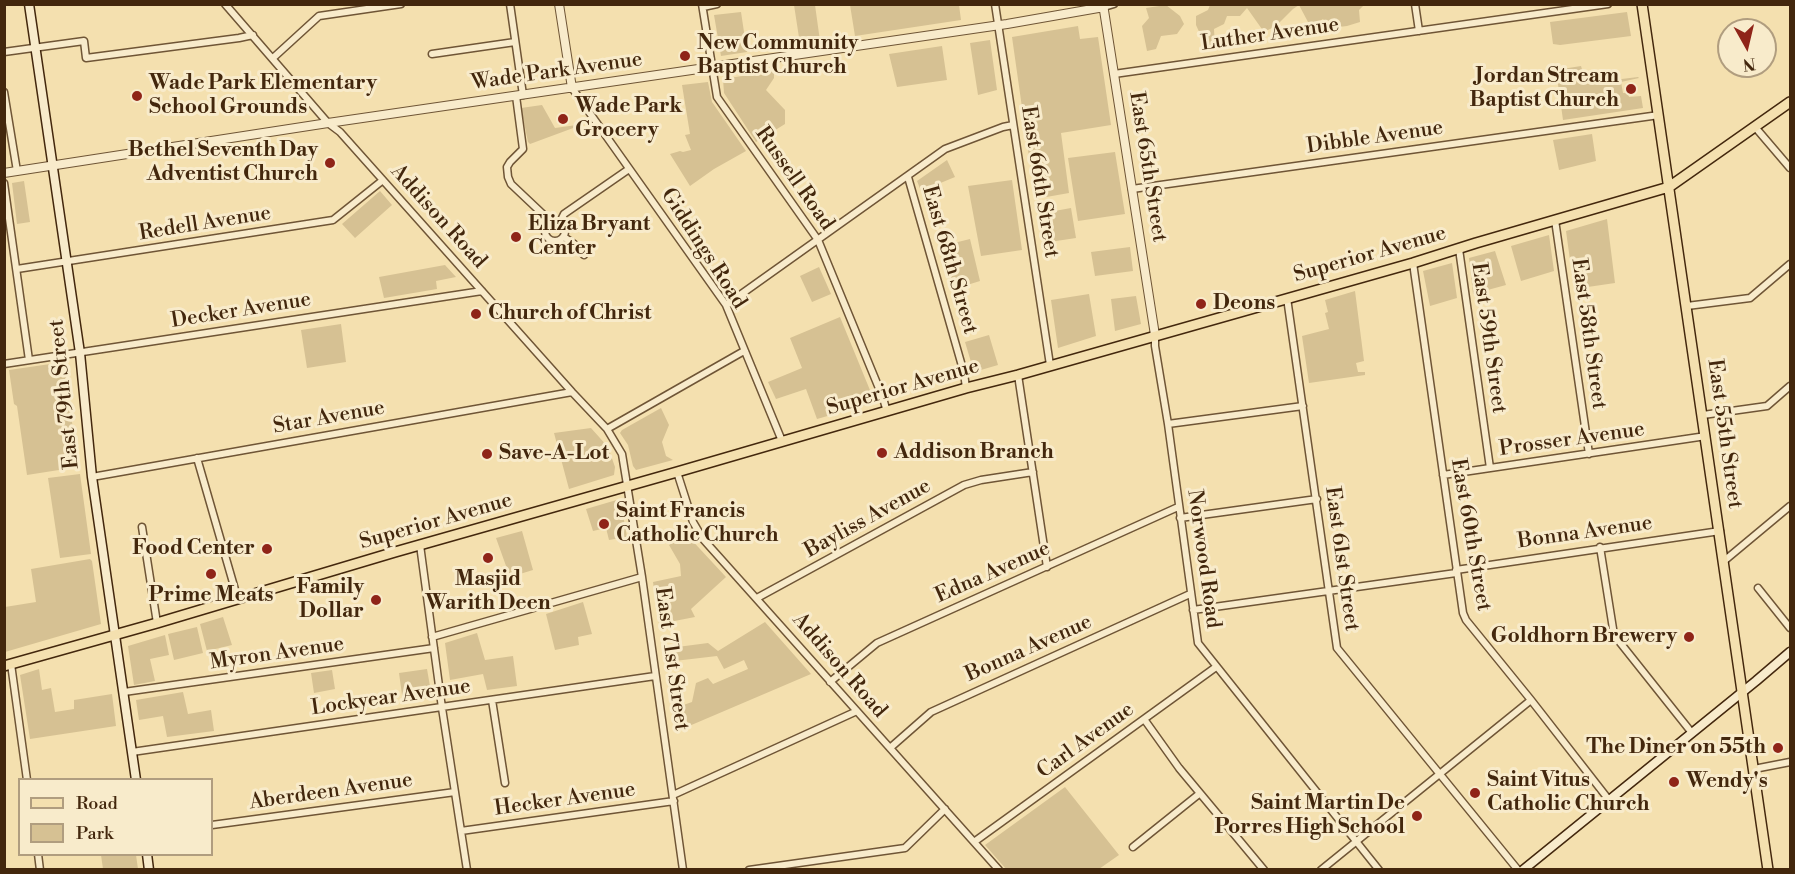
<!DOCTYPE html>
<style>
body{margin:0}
#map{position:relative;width:1795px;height:874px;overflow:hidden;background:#f4e0af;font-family:"Libre Bodoni",serif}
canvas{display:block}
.frame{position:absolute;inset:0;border:6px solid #43270d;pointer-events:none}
.legend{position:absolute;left:18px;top:778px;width:195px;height:78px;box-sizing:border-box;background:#f8ebcb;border:2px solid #b09d7f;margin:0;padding:8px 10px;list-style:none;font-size:18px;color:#43270d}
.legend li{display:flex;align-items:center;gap:12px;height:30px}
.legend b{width:30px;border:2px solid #b09d7f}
.north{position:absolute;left:1717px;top:18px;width:60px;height:60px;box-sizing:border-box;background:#f8ebcb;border:2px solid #b09d7f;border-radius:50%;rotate:172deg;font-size:16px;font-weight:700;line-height:24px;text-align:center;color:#43270d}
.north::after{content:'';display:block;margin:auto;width:21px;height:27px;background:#8f2418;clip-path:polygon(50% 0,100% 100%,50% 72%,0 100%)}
</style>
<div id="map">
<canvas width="1795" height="874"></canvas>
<div class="frame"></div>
<ul class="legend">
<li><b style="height:8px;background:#f4e0af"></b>Road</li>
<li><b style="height:16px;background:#d6c193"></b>Park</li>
</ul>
<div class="north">N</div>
</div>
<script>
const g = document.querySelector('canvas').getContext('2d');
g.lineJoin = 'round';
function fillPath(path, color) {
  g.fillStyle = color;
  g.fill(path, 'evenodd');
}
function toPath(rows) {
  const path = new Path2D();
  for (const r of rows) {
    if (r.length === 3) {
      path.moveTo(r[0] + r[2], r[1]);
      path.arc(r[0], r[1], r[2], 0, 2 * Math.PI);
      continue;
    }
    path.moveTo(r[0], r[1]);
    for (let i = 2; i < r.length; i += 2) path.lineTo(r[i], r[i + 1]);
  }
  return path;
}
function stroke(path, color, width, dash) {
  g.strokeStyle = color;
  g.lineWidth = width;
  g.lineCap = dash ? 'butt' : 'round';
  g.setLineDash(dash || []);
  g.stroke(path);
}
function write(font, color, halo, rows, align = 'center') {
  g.font = font + ' "Libre Bodoni",serif';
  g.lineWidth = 6;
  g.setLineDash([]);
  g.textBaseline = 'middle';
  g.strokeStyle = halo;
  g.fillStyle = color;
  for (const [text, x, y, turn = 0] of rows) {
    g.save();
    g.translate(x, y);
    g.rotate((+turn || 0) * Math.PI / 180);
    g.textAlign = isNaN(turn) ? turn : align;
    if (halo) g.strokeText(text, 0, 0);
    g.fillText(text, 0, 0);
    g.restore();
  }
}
const green = toPath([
 [794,5,815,5,820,41,800,44],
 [850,5,959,5,961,20,855,36],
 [1166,5,1180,16,1184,24,1177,34,1161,36,1156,49,1147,51,1142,26,1149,18,1146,8],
 [1210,5,1210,4,1364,5,1359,10,1360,22,1347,26,1330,28,1323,19,1317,23,1308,22,1299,5,1293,9,1276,26,1264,32,1247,8,1240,16,1227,16,1224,24,1214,29,1215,48,1206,47,1196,25,1196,16,1208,10],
 [741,12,747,52,721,56,714,15],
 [1627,12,1631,36,1560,45,1553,44,1550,22],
 [1078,26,1080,39,1098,37,1111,125,1061,133,1069,193,1035,199,1012,37],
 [990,40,997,90,978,95,970,43],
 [942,46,947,80,897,87,889,54],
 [1581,66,1585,80,1589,83,1638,77,1639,78,1621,82,1623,93,1628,93,1629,97,1641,96,1643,108,1563,120,1556,70],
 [774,71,774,78,766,90,785,110,785,124,756,142,724,93,723,79],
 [708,82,712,102,746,151,714,169,690,186,670,154,680,151,683,152,691,150,685,135,690,134,682,85],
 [542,105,555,128,584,124,530,144,528,142,521,108],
 [1592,134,1596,161,1559,170,1553,140],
 [1115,152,1125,214,1078,221,1068,158],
 [947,160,955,177,921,191,917,181],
 [1012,180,1022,250,981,256,968,186],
 [24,181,30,222,17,224,12,183],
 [380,191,392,205,355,238,342,224],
 [1071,208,1076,238,1043,243,1038,214],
 [1607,219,1615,283,1574,289,1566,231],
 [1549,235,1554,271,1521,281,1511,246],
 [970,239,980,281,951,290,938,247],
 [1130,247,1133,271,1095,276,1091,252],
 [1495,251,1506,285,1473,294,1469,258],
 [1452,263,1457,298,1430,306,1423,271],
 [445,265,456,277,436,281,437,289,384,298,379,277],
 [819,267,831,294,812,302,800,276],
 [1355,291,1364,361,1356,363,1358,372,1365,372,1365,375,1309,383,1302,336,1329,329,1325,313,1328,312,1325,300],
 [1089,294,1096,336,1058,348,1051,300],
 [1136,296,1141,324,1115,331,1111,299],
 [840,317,874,400,873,403,817,419,806,389,776,399,768,382,802,368,790,338],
 [341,324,346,362,307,368,301,330],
 [989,335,998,365,974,372,965,342],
 [64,362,78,467,27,475,17,406,14,404,9,370],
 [661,408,669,425,662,442,666,456,673,460,636,470,633,466,628,445,620,433,622,430],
 [591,428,608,447,615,467,614,475,569,489,554,433],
 [80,474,91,554,60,558,48,478],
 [620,499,627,537,609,540,606,528,593,531,586,509],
 [522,531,533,570,510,577,496,538],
 [687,535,726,577,691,609,695,617,659,624,653,582,681,576,680,564,669,545],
 [90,559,92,561,101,624,5,652,5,607,36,602,31,569],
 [583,602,592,634,578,637,579,645,555,650,546,614],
 [223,617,232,645,207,651,200,624],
 [765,622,811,674,675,732,672,709,692,702,696,683,708,678,713,684,748,669,744,660,724,669,717,656,666,662,662,649,708,643,718,651],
 [197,627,203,653,174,660,168,634],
 [477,633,485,660,513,656,517,686,487,690,483,674,450,680,445,643],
 [165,635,169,655,150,659,155,681,134,685,128,646],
 [39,669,42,690,51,688,55,712,74,709,74,700,112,694,116,726,30,739,20,675],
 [427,669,432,698,403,702,399,673],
 [332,670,335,689,314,693,311,673],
 [183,692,188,714,211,710,214,731,167,737,163,716,139,720,136,700],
 [1065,787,1119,855,1099,869,1006,869,985,845],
 [101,855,136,855,138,869,103,869]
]);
const minor = toPath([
 [225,4,328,123,340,132,572,392,607,429,622,454,642,577,683,870],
 [510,4,523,95],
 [702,4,717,97,818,240,883,398,887,412],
 [995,4,1050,365],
 [1415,4,1419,31],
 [703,7,717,4],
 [1104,7,1114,4],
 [4,52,84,41,86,58,239,38,253,35],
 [432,54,515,42],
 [273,58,319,16,401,4],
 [1114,74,1608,4],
 [572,88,726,305,782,441],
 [4,92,17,171],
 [516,96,523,149,510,162,507,167,508,177,511,184,547,218,549,223],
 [1755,127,1790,168],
 [908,177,964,373,966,388],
 [4,183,29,360],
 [1132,189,1659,115],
 [1555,220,1589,454],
 [555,231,10],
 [560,222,564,214,629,169],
 [564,237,574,244,584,255],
 [1459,249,1490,468],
 [1413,263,1463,613,1466,620,1531,700,1609,800],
 [17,269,333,220,383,180],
 [1287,298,1337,648,1518,870],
 [726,305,945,149,1003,127,1013,125],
 [1687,306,1750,298,1790,264],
 [1155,335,1155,346,1168,424,1198,643,1379,870],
 [4,364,482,291],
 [1018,375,1047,567],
 [1703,415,1767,406,1790,386],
 [1168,424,1303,406],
 [607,429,744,351],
 [197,458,238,600],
 [677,472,693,522,703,539,999,870],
 [1443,475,1706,436],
 [92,477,572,392],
 [1180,518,1317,499],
 [142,527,157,623],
 [420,545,442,708,467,870],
 [1600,547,1614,635,1692,733],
 [1724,561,1790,506],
 [1456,570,1720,531],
 [1758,588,1790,628],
 [757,598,964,485,981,480,1033,472],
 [1193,610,1456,573],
 [432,637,642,577],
 [11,664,27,780],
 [830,682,877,643,1178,507],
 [124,692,434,648],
 [492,700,505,783],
 [1144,719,1179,768,1264,870],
 [890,748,931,712,1190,594],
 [132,752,655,676],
 [1754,769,1790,762],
 [673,795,857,711],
 [212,825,455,792],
 [461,831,674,801],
 [974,842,1216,667],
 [1133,847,1199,794],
 [38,854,40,870],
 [749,870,905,848,945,809],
 [1321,870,1531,700]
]);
const tertiary = toPath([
 [559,4,572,88],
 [1103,4,1155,335],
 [4,173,328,123,1007,24,1104,7]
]);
const secondary = toPath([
 [29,4,80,353,92,477,136,780],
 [147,854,149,870],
 [1523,870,1756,681,1790,652]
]);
const primary = toPath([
 [1642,4,1768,870],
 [4,666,157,623,395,552,677,472,966,388,1018,375,1413,263,1476,243,1669,187,1790,102]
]);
const markers = [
 [685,56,6,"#8f2418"],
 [1631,89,6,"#8f2418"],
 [137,96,6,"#8f2418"],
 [563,119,6,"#8f2418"],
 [330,163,6,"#8f2418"],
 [516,237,6,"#8f2418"],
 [1201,304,6,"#8f2418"],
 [476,314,6,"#8f2418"],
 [882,453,6,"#8f2418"],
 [487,454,6,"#8f2418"],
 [604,524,6,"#8f2418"],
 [267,549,6,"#8f2418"],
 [488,558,6,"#8f2418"],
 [211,574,6,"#8f2418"],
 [376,600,6,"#8f2418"],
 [1689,637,6,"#8f2418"],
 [1778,748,6,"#8f2418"],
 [1674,782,6,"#8f2418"],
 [1475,793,6,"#8f2418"],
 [1417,816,6,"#8f2418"]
];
const streetNames = [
 ["Luther Avenue",1270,35,-8],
 ["Wade Park Avenue",557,72,-8],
 ["Dibble Avenue",1375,138,-8],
 ["East 65th Street",1147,167,81],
 ["Russell Road",794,179,55],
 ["East 66th Street",1039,182,81],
 ["Addison Road",438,217,48],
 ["Redell Avenue",205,224,-9],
 ["Giddings Road",703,249,57],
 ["Superior Avenue",1370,255,-16],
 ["East 68th Street",949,260,74],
 ["Decker Avenue",241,311,-9],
 ["East 58th Street",1588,334,82],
 ["East 59th Street",1488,338,82],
 ["Superior Avenue",903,388,-16],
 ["East 79th Street",65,394,-96],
 ["Star Avenue",329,418,-10],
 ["East 55th Street",1724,434,82],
 ["Prosser Avenue",1572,440,-8],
 ["Bayliss Avenue",868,519,-29],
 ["Superior Avenue",436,522,-16],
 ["Bonna Avenue",1585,533,-8],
 ["East 60th Street",1470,535,80],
 ["Norwood Road",1203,559,82],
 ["East 61st Street",1341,559,82],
 ["Edna Avenue",993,573,-24],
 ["Bonna Avenue",1029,649,-24],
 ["Myron Avenue",277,654,-8],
 ["East 71st Street",671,659,82],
 ["Addison Road",839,666,49],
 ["Lockyear Avenue",391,698,-8],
 ["Carl Avenue",1086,741,-36],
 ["Aberdeen Avenue",331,792,-8],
 ["Hecker Avenue",565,800,-8]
];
const poiNames = [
 ["New Community",697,44],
 ["Baptist Church",697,68],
 ["Jordan Stream",1619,77,"right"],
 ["Baptist Church",1619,101,"right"],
 ["Wade Park Elementary",149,84],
 ["School Grounds",149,108],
 ["Wade Park",575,107],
 ["Grocery",575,131],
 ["Bethel Seventh Day",318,151,"right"],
 ["Adventist Church",318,175,"right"],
 ["Eliza Bryant",528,225],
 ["Center",528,249],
 ["Deons",1213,304],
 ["Church of Christ",488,314],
 ["Addison Branch",894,453],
 ["Save-A-Lot",499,454],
 ["Saint Francis",616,512],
 ["Catholic Church",616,536],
 ["Food Center",255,549,"right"],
 ["Masjid",488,580,"center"],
 ["Warith Deen",488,604,"center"],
 ["Family",364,588,"right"],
 ["Dollar",364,612,"right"],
 ["Prime Meats",211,596,"center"],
 ["Goldhorn Brewery",1677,637,"right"],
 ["The Diner on 55th",1766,748,"right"],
 ["Saint Vitus",1487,781],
 ["Catholic Church",1487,805],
 ["Wendy's",1686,782],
 ["Saint Martin De",1405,804,"right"],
 ["Porres High School",1405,828,"right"]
];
fillPath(green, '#d6c193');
stroke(minor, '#6f5536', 9);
stroke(tertiary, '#6f5536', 10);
stroke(secondary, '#43270d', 11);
stroke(primary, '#43270d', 12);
stroke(minor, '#f8ebcb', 6);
stroke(tertiary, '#f8ebcb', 8);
stroke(secondary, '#f8ebcb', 8);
stroke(primary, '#f4e0af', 9);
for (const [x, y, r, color] of markers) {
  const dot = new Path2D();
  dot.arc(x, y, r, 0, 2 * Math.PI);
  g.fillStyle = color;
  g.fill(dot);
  stroke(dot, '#f8ebcb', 2);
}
write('21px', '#43270d', '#f8ebcb', streetNames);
write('bold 21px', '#43270d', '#f8ebcb', poiNames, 'left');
</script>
